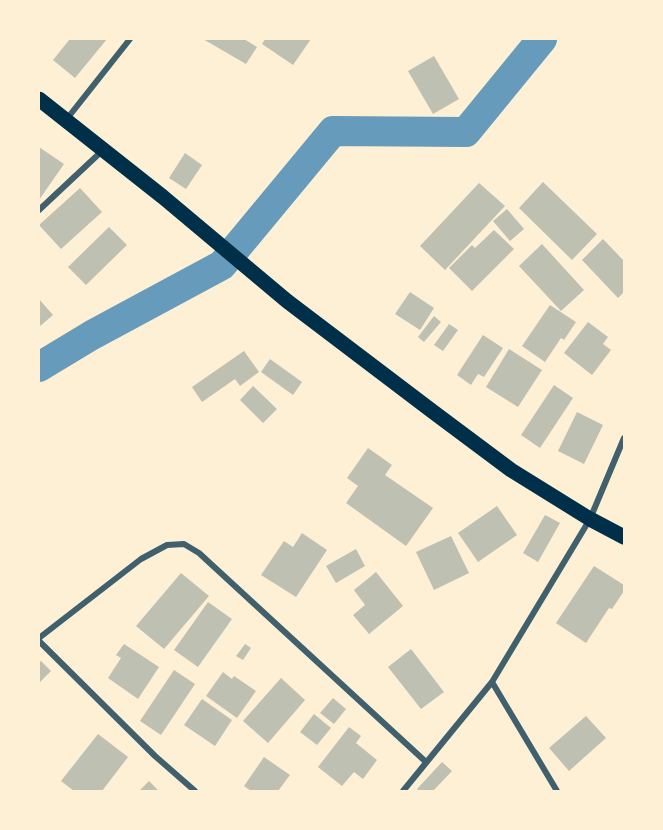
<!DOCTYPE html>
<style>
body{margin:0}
#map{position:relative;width:663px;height:830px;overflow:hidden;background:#fdf0d5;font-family:Cabin,sans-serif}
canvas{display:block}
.frame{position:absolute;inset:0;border:40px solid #fdf0d5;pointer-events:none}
</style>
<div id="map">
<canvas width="663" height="830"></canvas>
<div class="frame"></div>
</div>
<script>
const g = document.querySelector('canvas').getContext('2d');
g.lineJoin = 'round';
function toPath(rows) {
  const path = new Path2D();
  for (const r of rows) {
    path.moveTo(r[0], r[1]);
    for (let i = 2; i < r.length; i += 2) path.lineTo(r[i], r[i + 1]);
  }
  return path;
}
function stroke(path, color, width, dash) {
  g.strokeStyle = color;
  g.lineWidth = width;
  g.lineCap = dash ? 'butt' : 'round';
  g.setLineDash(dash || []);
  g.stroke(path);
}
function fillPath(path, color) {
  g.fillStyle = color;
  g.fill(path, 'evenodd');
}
const river = toPath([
 [39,367,92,335,222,265,333,131,466,132,542,39]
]);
const building = toPath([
 [70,39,107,39,75,78,53,60],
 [203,39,244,39,257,47,246,64],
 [265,39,311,39,293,65,262,44],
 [434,56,459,99,433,114,408,71],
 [39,147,64,164,39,200],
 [185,153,202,165,186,189,169,178],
 [543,182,597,234,572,260,519,208],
 [479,183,505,206,445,270,420,246],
 [80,188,102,212,61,249,39,225],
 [507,209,524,229,510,241,493,221],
 [109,227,127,245,86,285,68,267],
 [494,230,514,249,472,291,449,268,472,245,475,248],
 [603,239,624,261,624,292,618,298,582,260],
 [542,244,584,290,561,311,519,266],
 [410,292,434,308,420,330,395,314],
 [39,299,53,315,39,327],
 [550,305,576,322,564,340,561,338,545,362,522,346],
 [434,316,441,322,424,342,418,337],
 [588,322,608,337,603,344,611,350,592,375,564,353],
 [449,324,458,330,443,351,434,345],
 [483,335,503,348,484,377,478,374,471,385,457,375],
 [509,349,542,370,518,407,486,387],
 [244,351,259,372,240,386,235,379,202,402,192,387],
 [270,359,302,382,293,395,261,372],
 [554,385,573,398,540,448,521,435],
 [253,386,277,409,263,423,240,400],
 [577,412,603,425,584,464,558,451],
 [368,448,392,465,385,475,433,508,406,546,346,503,358,486,347,478],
 [497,506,517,535,478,562,458,533],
 [545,515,560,523,538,562,523,553],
 [302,533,327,550,296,597,261,575,284,541,293,547],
 [451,536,469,573,434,590,416,552],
 [356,549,365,566,336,583,326,566],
 [594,566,624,585,624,591,612,609,609,608,586,643,556,623],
 [376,572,403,606,369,634,353,615,365,605,354,590],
 [181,573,209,596,164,649,136,626],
 [208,602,232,619,198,667,174,650],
 [124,644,159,667,138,699,108,678,121,658,116,655],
 [245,644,251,648,243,660,236,656],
 [411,649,444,692,421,709,388,667],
 [41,661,51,671,39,683,39,663],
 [174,670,195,684,161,735,140,721],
 [223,672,232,679,234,676,256,691,237,718,206,696],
 [281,678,305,700,268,743,243,721],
 [333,698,346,709,334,724,320,713],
 [202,699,232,720,215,746,184,725],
 [314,714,331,728,317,745,300,732],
 [586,716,606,738,569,771,549,748],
 [349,727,361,736,356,743,377,760,363,779,354,772,342,786,318,767],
 [98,734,128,757,102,791,74,791,61,781],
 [264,757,290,775,278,791,251,791,244,786],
 [442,762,452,771,433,791,419,791,417,789],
 [149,781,159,791,139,791]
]);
const minor = toPath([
 [66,120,130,39],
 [39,210,102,151],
 [39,638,141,559,167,545,184,544,199,553,426,762],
 [39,641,155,756,195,791],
 [492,682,557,791],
 [403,791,492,682,590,519,624,438]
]);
const primary = toPath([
 [39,99,163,197,287,301,432,411,511,470,590,519,624,537]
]);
stroke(river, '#669bbc', 30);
fillPath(building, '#bec0b2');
stroke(minor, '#3f606c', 6);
stroke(primary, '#003049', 15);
</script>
